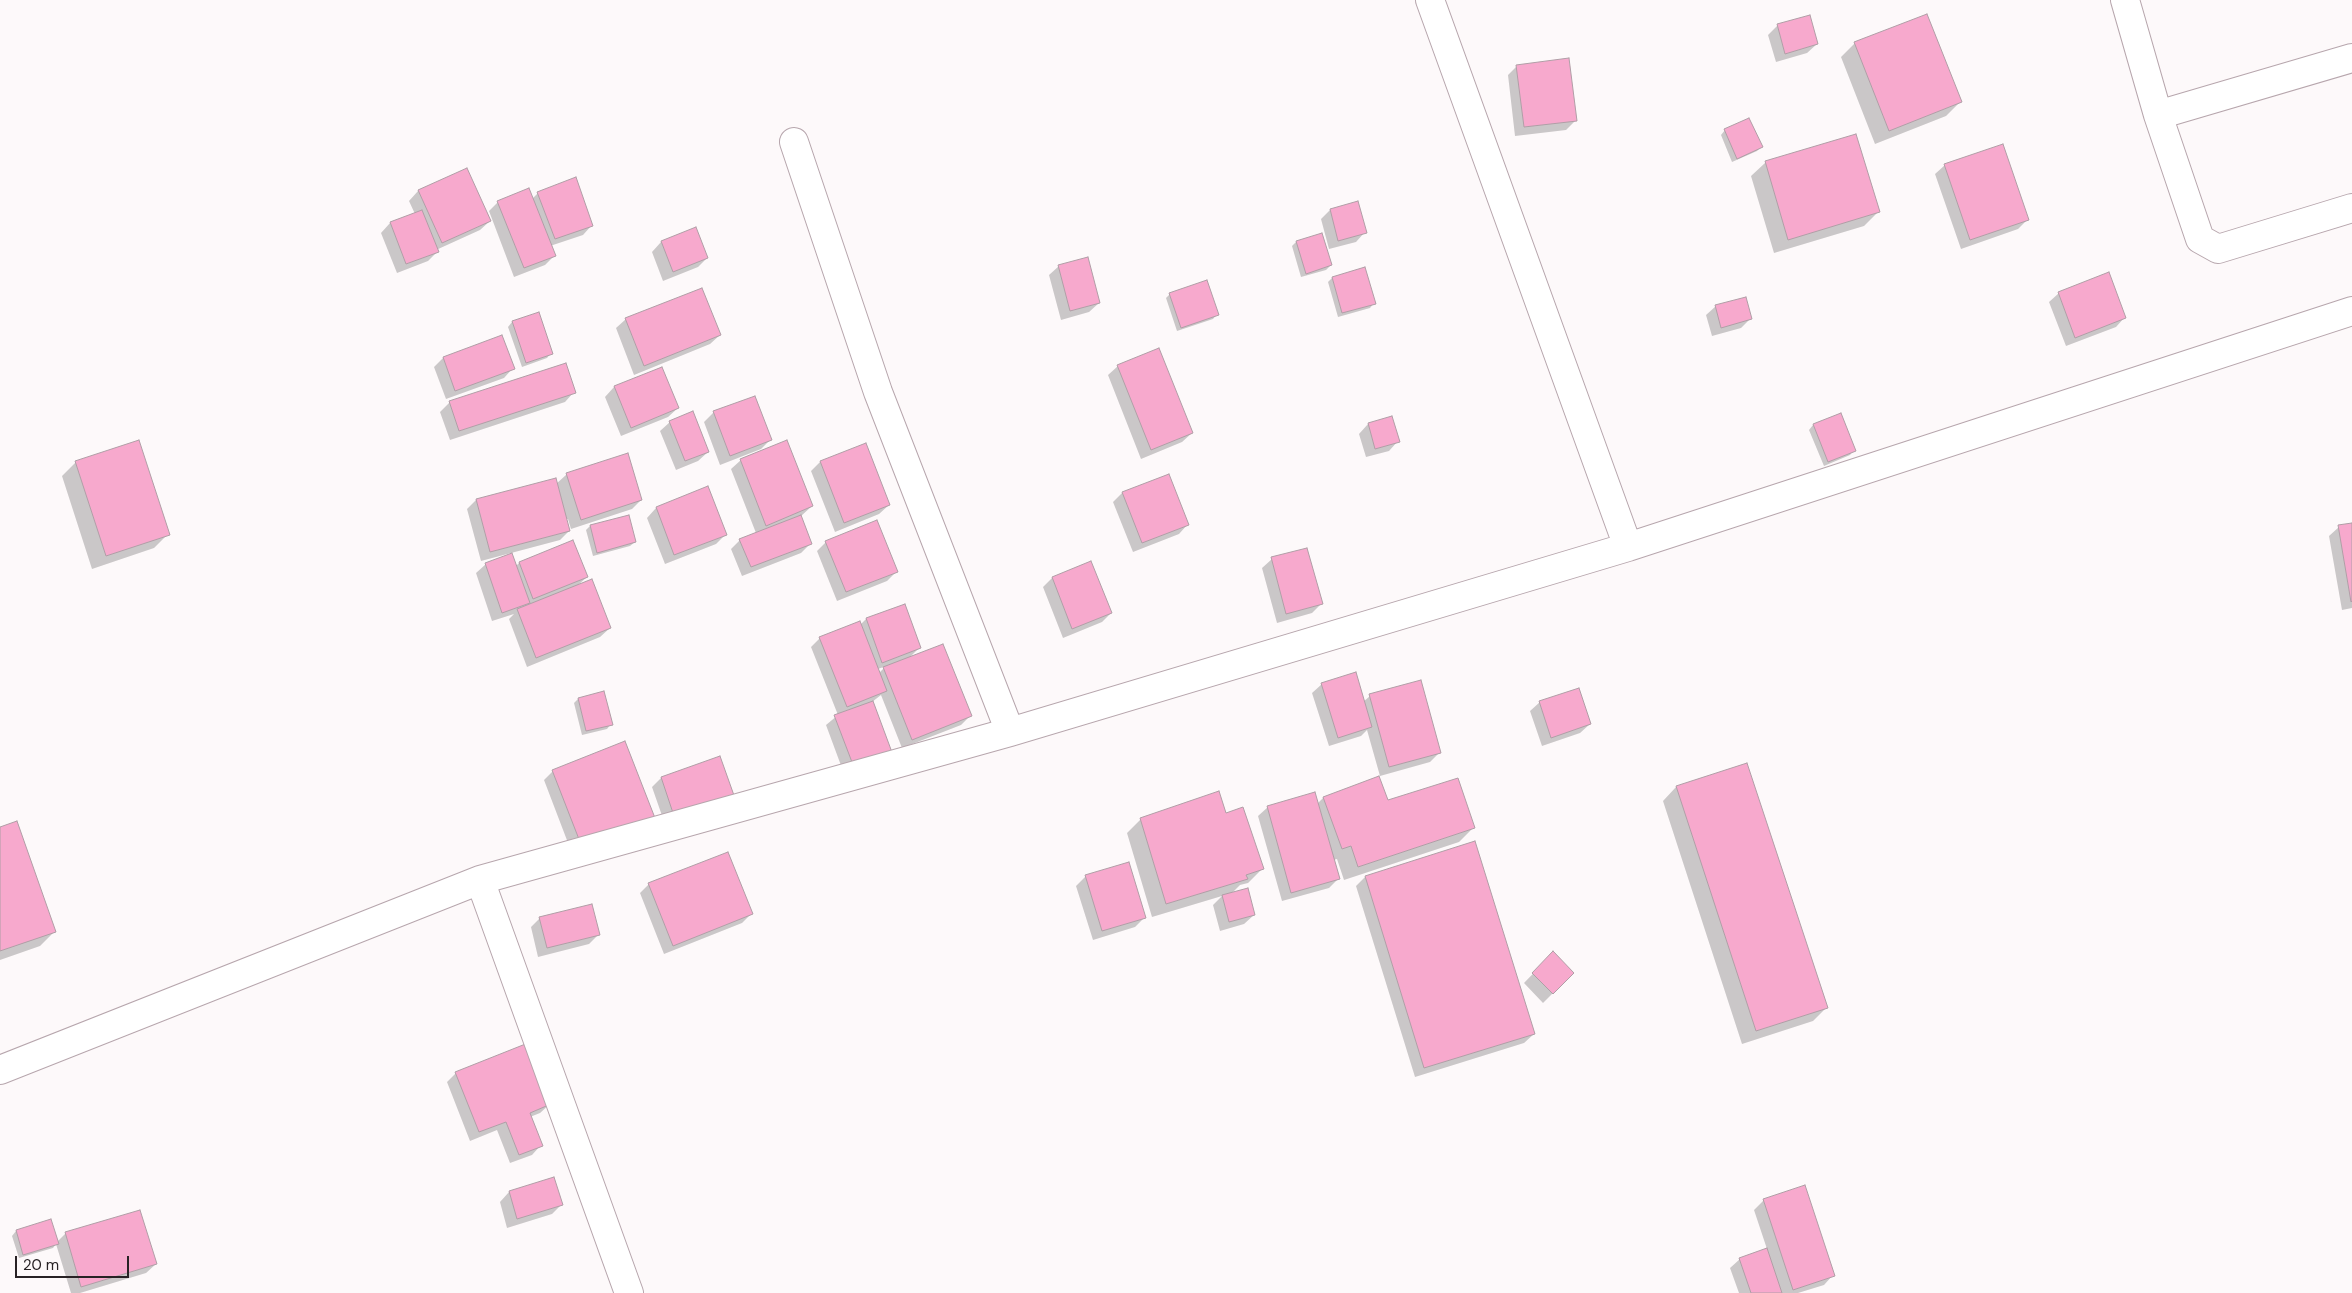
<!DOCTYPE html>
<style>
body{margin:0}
#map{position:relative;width:2352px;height:1293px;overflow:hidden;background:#fdf9fa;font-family:"DM Sans",sans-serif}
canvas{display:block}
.scale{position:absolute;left:15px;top:1256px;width:114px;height:22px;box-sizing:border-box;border:2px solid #282225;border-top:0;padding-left:6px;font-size:15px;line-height:18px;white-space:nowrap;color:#282225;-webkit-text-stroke:4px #fdf9fa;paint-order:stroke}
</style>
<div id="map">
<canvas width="2352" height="1293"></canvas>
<div class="scale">20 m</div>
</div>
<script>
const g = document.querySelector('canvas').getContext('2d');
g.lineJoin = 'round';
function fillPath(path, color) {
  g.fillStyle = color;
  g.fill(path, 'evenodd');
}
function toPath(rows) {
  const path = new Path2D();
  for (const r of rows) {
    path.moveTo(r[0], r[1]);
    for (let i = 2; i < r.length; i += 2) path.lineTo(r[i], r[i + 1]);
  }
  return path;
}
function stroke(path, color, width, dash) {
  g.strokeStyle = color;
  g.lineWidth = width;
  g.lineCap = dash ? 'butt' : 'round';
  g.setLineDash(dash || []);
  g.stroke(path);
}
const shadow = toPath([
 [1778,25,1817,44,1807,53,1776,62,1768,35],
 [1855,43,1960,102,1946,116,1875,144,1841,57],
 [1517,66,1576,120,1566,130,1515,136,1508,75],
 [1725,130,1761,147,1757,151,1732,162,1721,135],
 [1855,136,1878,212,1864,226,1774,253,1751,176,1765,163],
 [1945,165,2028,219,2018,229,1961,249,1935,174],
 [466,170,490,221,480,230,436,250,437,252,428,261,397,273,381,233,390,223,415,214,409,201,418,191],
 [538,193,592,225,583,235,550,246,554,256,545,265,514,277,489,211,498,202,532,199],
 [1330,210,1365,232,1356,242,1329,249,1321,219],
 [696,229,707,258,698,267,663,281,652,252,661,242],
 [1296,242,1331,265,1326,270,1301,277,1292,246],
 [1059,266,1099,303,1089,312,1061,320,1049,275],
 [1332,278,1374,303,1370,308,1338,317,1328,282],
 [2059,293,2125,317,2116,327,2066,346,2049,302],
 [1170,294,1217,314,1213,319,1177,331,1166,298],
 [1716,306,1750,319,1741,328,1712,336,1706,315],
 [538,313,551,353,547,358,522,367,508,327,512,322],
 [626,319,720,335,710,344,634,375,616,328],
 [443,358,513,368,504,378,446,399,434,367],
 [1118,366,1192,433,1182,442,1141,459,1108,375],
 [661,368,678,408,668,417,621,436,605,397,614,387],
 [574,392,565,402,450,440,440,412,450,402],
 [754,398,770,440,761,449,720,465,704,422,713,413],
 [1392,418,1398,441,1389,451,1366,457,1359,434,1368,424],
 [670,422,708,452,698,461,676,470,660,431],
 [1813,425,1854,450,1850,455,1824,466,1809,430],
 [627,455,641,500,632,509,571,529,568,519,566,519,569,531,560,540,481,561,467,509,476,500,556,484,566,475],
 [741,460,812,506,800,517,810,544,801,553,742,576,731,549,740,540,756,533,731,469],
 [76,462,168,534,154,548,92,569,62,476],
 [820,462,889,505,879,514,835,532,811,471],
 [708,488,726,534,716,544,665,564,647,518,656,508],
 [1122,493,1188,524,1179,534,1133,552,1113,502],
 [2352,524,2352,608,2342,610,2329,536,2339,527],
 [590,526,635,542,630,546,593,556,586,530],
 [826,542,896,572,887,581,837,601,817,551],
 [1272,559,1321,604,1312,613,1277,623,1262,568],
 [519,563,587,577,577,586,610,628,600,637,527,667,509,619,514,614,492,621,476,573,486,564,516,566],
 [1091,563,1111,613,1102,622,1063,638,1043,587,1052,578],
 [904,606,919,648,909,658,970,716,961,725,902,748,881,695,872,702,892,755,846,779,826,725,838,715,811,647,820,638,860,625,866,619],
 [886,666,879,673,878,669],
 [1322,684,1363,702,1370,696,1439,753,1430,762,1380,776,1367,730,1361,736,1329,746,1312,693],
 [578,699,611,724,607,729,582,735,574,703],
 [1540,702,1590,724,1580,733,1542,746,1530,711],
 [624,742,573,856,544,780,553,771],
 [719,758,667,830,652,787,661,778],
 [1378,778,1387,802,1473,828,1459,842,1344,880,1337,859,1333,860,1338,879,1329,888,1282,901,1258,816,1268,807,1317,804,1323,798],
 [1676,787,1827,1007,1813,1021,1742,1044,1663,801],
 [1225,815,1262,869,1248,883,1240,885,1232,893,1254,915,1244,924,1220,931,1213,905,1222,896,1152,917,1127,833,1141,819],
 [0,828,54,932,40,946,0,960],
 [1086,876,1145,917,1135,927,1093,940,1076,886],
 [1365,877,1534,1034,1524,1043,1415,1077,1356,886],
 [649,884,751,914,742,923,664,954,640,893],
 [540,918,599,934,589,944,538,957,531,927],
 [1553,953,1573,973,1543,1003,1524,983],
 [456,1073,550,1104,540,1113,530,1117,541,1145,532,1155,510,1163,497,1130,470,1141,447,1082],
 [554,1179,562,1204,552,1214,507,1228,500,1202,509,1192],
 [1804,1187,1833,1275,1824,1285,1798,1293,1739,1293,1730,1268,1740,1259,1767,1249,1754,1210,1763,1201],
 [139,1211,156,1264,146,1273,80,1293,71,1293,56,1244,53,1248,19,1258,12,1236,16,1231,50,1221,57,1242,65,1234]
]);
const building = toPath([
 [1927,14,1962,102,1889,131,1854,42,1927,14],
 [1810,15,1818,44,1785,54,1777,24,1810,15],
 [1569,58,1577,121,1524,127,1516,65,1569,58],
 [1749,118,1763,147,1737,159,1724,129,1749,118],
 [1856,134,1880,212,1788,240,1765,161,1856,134],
 [2003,144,2029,220,1970,240,1944,164,2003,144],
 [467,168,491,221,442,243,418,190,467,168],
 [576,177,593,226,555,239,537,192,576,177],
 [529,188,556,256,524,268,497,201,529,188],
 [1358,201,1367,233,1338,241,1330,209,1358,201],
 [422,210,439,252,406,264,390,222,422,210],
 [696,227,708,258,673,272,661,241,696,227],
 [1322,233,1332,265,1306,274,1296,241,1322,233],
 [1088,257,1100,303,1070,311,1058,265,1088,257],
 [1365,267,1376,304,1342,313,1332,277,1365,267],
 [2109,272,2126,318,2075,338,2058,292,2109,272],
 [1207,280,1219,315,1181,328,1169,293,1207,280],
 [702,288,721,335,644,366,625,318,702,288],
 [1746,297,1752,319,1721,328,1715,305,1746,297],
 [539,312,553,354,526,363,512,321,539,312],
 [502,335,515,369,455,391,443,357,502,335],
 [1159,348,1193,433,1151,450,1117,365,1159,348],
 [566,363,576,393,459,431,449,401,566,363],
 [662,367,679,408,631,428,614,386,662,367],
 [755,396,772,440,730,456,713,411,755,396],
 [693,411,709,452,685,461,669,421,693,411],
 [1841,413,1856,451,1828,462,1813,424,1841,413],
 [1392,416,1400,442,1375,449,1368,423,1392,416],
 [139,440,170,535,106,556,75,461,139,440],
 [787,440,813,506,766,526,740,459,787,440],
 [866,443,890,505,844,523,820,461,866,443],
 [628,453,642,500,581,520,566,473,628,453],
 [1169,474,1189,525,1142,543,1122,492,1169,474],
 [556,478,570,531,490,552,476,499,556,478],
 [708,486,727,535,674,555,656,507,708,486],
 [629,515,636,542,597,553,590,525,629,515],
 [801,515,812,544,751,567,739,539,801,515],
 [877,520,898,572,846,592,825,541,877,520],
 [2352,523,2352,601,2351,602,2338,525,2352,523],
 [573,540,588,577,533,599,519,562,573,540],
 [1307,548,1323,604,1286,614,1271,557,1307,548],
 [512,553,530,603,502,613,485,563,512,553],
 [1091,561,1112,613,1072,629,1052,577,1091,561],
 [592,579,611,628,536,658,517,609,592,579],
 [905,604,921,648,882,663,866,618,905,604],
 [860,621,887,691,847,707,819,637,860,621],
 [943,644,972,716,912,740,883,667,943,644],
 [1356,672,1372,727,1338,738,1321,683,1356,672],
 [1421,680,1441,753,1389,767,1369,694,1421,680],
 [1579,688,1591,724,1551,738,1539,701,1579,688],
 [604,691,613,725,586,731,578,698,604,691],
 [873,701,893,755,855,770,834,715,873,701],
 [625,741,655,818,582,847,552,770,625,741],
 [720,756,736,801,676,822,661,777,720,756],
 [1747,763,1828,1008,1756,1031,1676,786,1747,763],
 [1379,776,1388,800,1458,778,1475,828,1358,867,1351,846,1342,849,1323,797,1379,776],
 [1219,791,1226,813,1243,807,1264,869,1246,875,1248,879,1166,904,1140,818,1219,791],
 [1315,792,1340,879,1291,893,1267,806,1315,792],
 [17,821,56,932,0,951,0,827,17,821],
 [1475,841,1535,1034,1424,1068,1365,876,1475,841],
 [728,852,753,914,673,946,648,883,728,852],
 [1129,862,1146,918,1102,931,1085,875,1129,862],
 [1248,888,1255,915,1229,922,1222,895,1248,888],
 [592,904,600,935,547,948,539,917,592,904],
 [1553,951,1574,973,1553,994,1532,973,1553,951],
 [528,1043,551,1104,530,1113,543,1146,519,1155,506,1122,479,1132,455,1072,528,1043],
 [554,1177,563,1205,517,1219,509,1191,554,1177],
 [1805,1185,1835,1276,1793,1290,1763,1199,1805,1185],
 [140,1210,157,1264,81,1287,65,1232,140,1210],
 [51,1219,59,1244,23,1255,16,1230,51,1219],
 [1767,1248,1782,1293,1751,1293,1739,1258,1767,1248]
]);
const minor = toPath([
 [1430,0,1628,547],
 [2125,0,2158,115,2200,239,2218,249,2352,208],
 [2158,115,2352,58],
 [794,142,878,392,1010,732],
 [480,880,629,1293],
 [0,1070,480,880,1010,732,1628,547,2352,311]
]);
fillPath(shadow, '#0003');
fillPath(building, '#f7a9cd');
stroke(building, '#b09ea6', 1);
stroke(minor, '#b7a6ad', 30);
stroke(minor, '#fff', 28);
</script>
